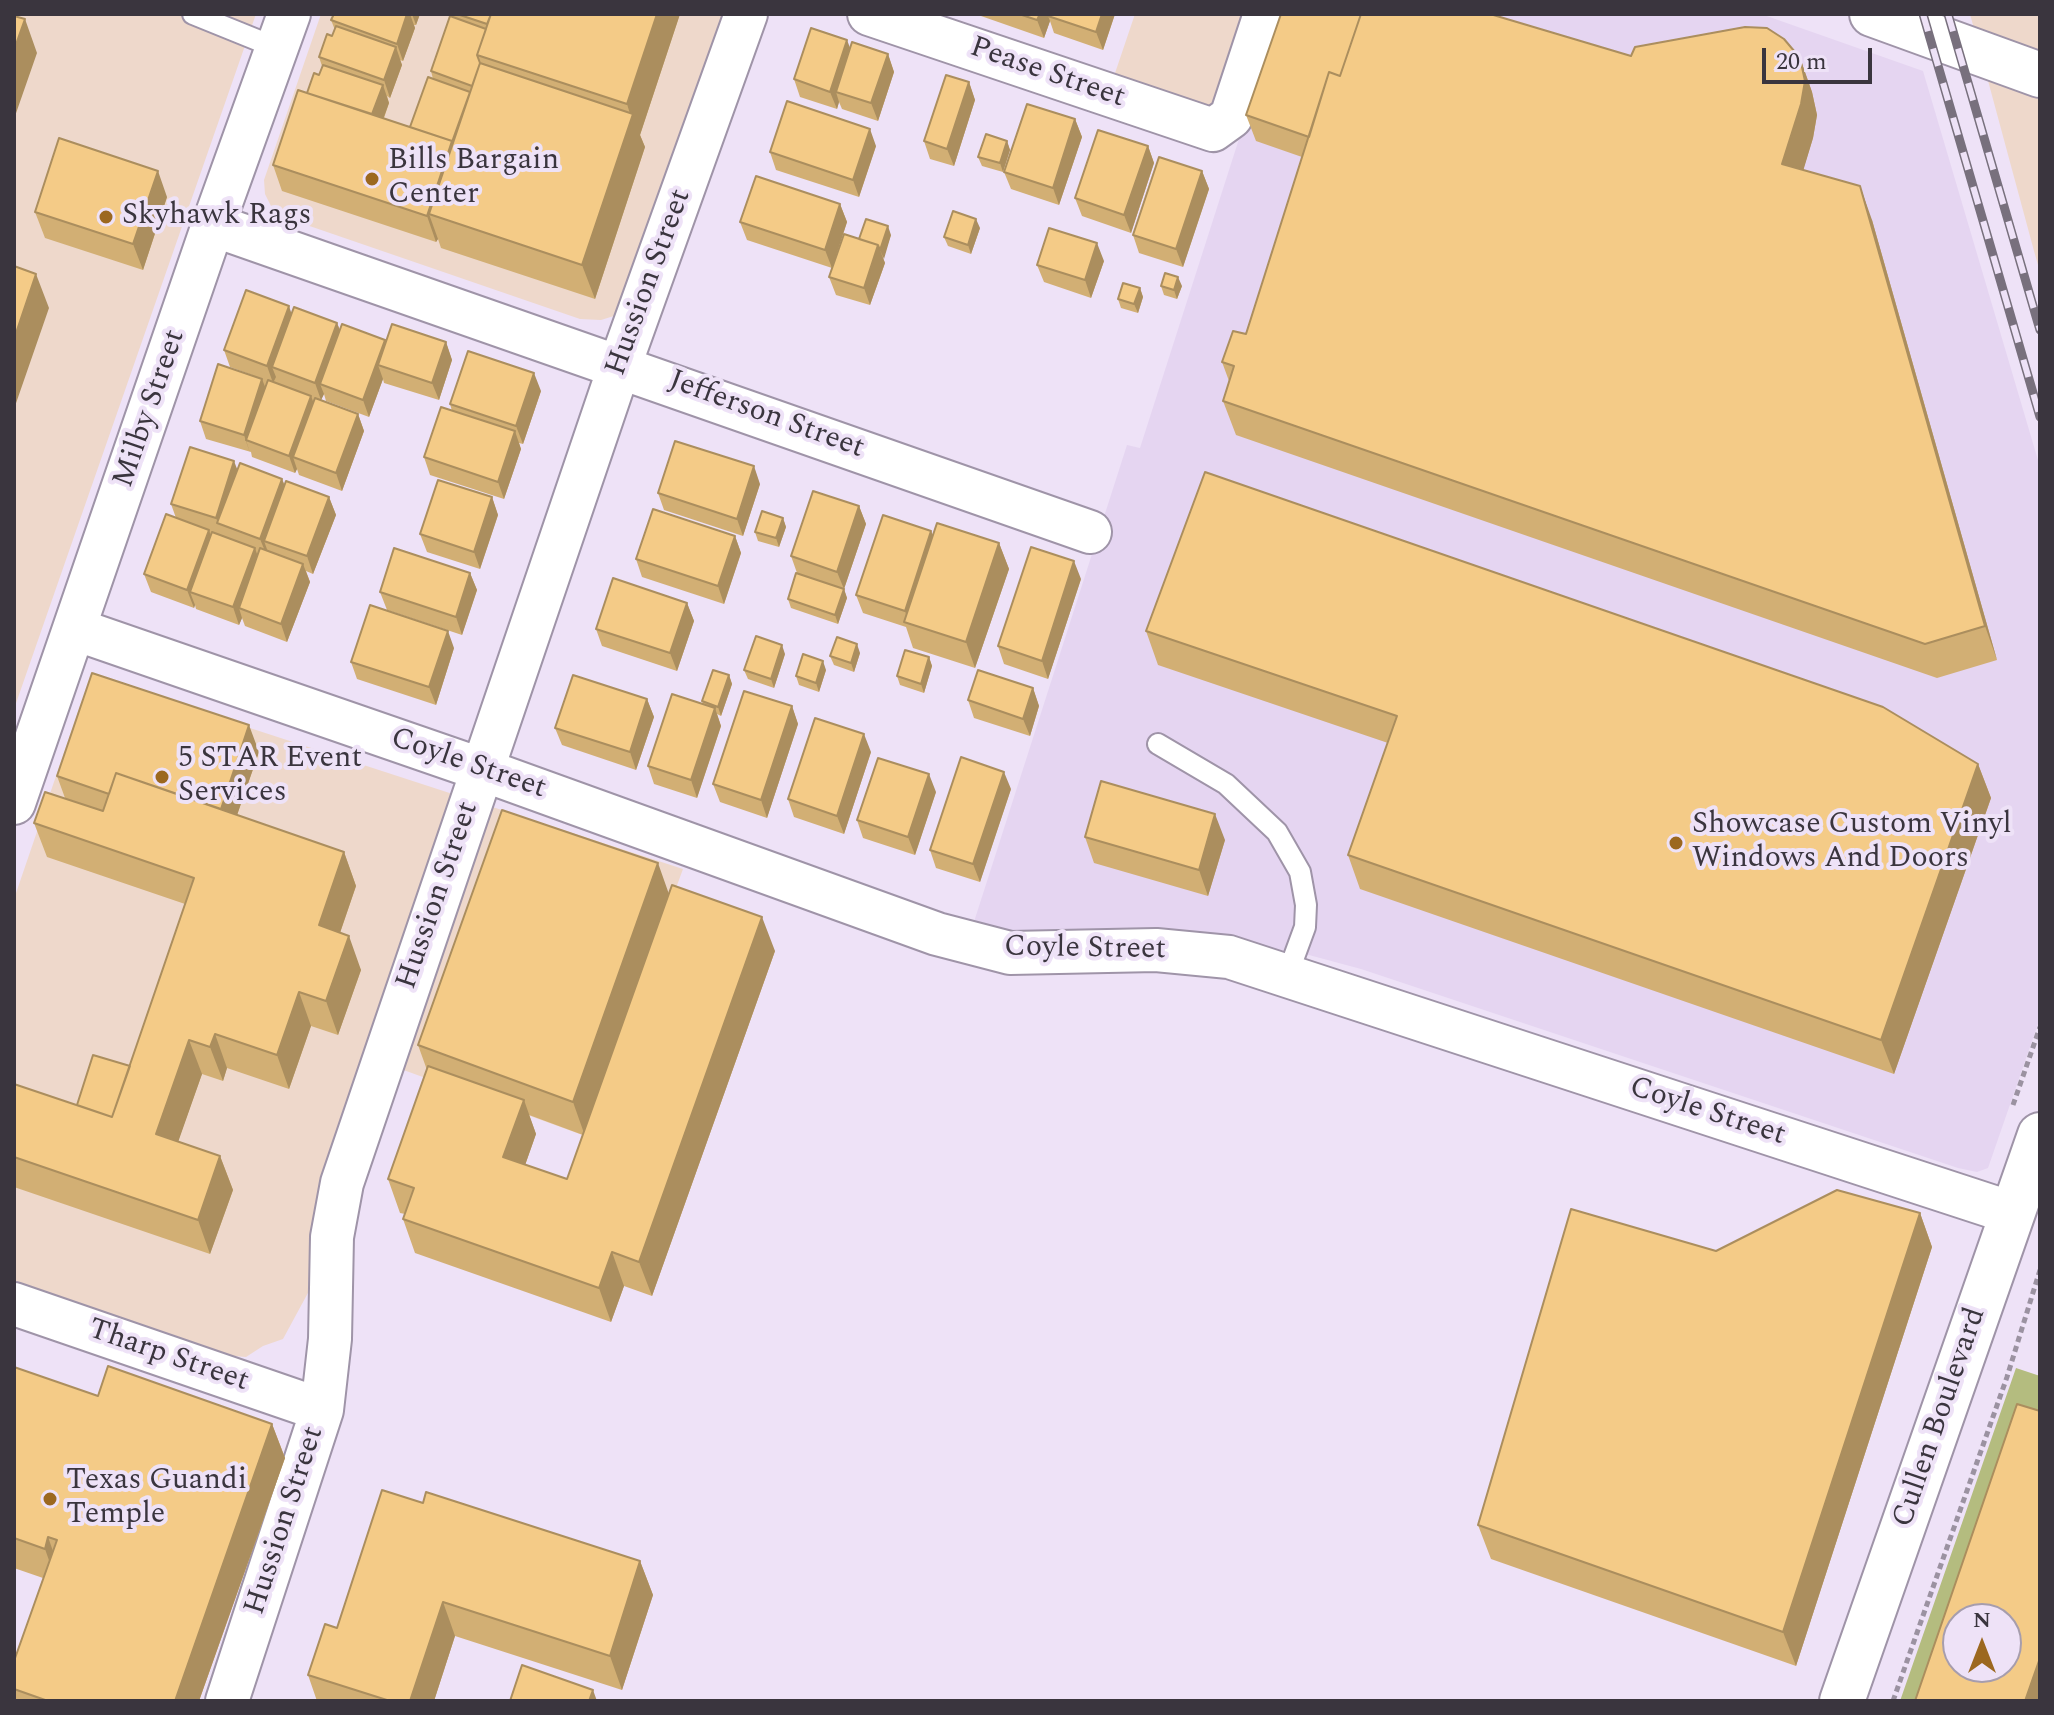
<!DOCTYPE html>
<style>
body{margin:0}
#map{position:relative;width:2054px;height:1715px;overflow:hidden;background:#eee2f7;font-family:Spectral,serif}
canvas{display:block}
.frame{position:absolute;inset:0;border:16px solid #3a353e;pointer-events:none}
.north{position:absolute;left:1942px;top:1603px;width:80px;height:80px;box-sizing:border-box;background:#eee2f7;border:2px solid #a69dad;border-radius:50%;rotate:0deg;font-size:22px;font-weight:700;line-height:32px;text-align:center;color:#3a353e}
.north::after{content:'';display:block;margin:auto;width:28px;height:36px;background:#9c681f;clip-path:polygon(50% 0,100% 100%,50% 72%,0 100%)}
.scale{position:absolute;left:1762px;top:48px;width:110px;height:36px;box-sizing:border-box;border:4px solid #3a353e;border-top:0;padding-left:10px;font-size:24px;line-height:28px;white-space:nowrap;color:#3a353e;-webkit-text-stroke:6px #eee2f7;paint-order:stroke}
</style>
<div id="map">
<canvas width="2054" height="1715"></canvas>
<div class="frame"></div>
<div class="north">N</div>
<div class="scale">20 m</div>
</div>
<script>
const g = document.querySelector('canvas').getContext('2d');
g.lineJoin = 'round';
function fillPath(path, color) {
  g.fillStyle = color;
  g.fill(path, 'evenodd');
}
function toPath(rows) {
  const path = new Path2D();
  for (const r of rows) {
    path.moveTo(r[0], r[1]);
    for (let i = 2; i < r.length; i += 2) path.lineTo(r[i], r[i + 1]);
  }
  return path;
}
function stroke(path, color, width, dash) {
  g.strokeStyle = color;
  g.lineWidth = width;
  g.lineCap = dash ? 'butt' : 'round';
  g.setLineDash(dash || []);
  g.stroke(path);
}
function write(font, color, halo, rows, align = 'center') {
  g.font = font + ' Spectral,serif';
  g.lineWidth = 8;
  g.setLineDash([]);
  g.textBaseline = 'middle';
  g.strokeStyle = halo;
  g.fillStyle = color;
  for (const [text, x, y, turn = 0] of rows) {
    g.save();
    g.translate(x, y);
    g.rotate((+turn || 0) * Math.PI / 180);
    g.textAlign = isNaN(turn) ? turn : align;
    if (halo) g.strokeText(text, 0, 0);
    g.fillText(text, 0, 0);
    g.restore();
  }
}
const commercial = toPath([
 [14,14,256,14,14,709],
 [321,14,728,14,617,315,601,320,580,319,295,221,272,208,265,194,264,180],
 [1135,14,1248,14,1213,106,1205,109,1111,85],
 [1970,14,2040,14,2040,272,2034,251],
 [124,687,683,869,585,1136,398,1068,361,1195,283,1339,263,1346,246,1357,209,1354,14,1291,14,899,82,700,94,688]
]);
const built = toPath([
 [1279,14,1761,14,1923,71,2040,467,2040,1018,1988,1168,1977,1172,1958,1168,1361,969,1309,955,1241,943,1049,931,1002,932,972,928,1127,445,1140,448]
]);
const green = toPath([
 [2016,1368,2040,1376,2040,1701,1900,1701],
 [1958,1619,2006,1619,2006,1667,1958,1667]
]);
const path = toPath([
 [2013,1105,2040,1027],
 [1893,1701,2007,1377,2040,1270]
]);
const service = toPath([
 [193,14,277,48],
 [1158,744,1226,784,1277,832,1300,872,1306,905,1305,927,1287,976]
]);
const minor = toPath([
 [869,14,1213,130,1231,117,1265,14],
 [213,225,1090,532],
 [75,629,483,770,937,934,1010,953,1156,950,1229,957,2012,1213],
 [14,803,213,225,289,14],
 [14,1304,322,1410],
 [227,1701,322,1410,330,1339,332,1237,342,1183,620,365,746,14]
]);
const tertiary = toPath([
 [1842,1701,2040,1135]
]);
const secondary = toPath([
 [1872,14,2040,75]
]);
const rail = toPath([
 [1923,14,2040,417],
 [1948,14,2040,330]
]);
const wall = toPath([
 [334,14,420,14,416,25,414,25,415,28,403,61,400,60,402,65,390,98,387,96,389,103,384,118,410,127,433,79,431,71,452,17,451,14,680,14,640,135,645,147,595,299,441,248,438,239,436,242,282,191,273,165,307,93,319,75,322,66,319,57,332,36,335,30,331,20],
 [980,14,1115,14,1103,50,1054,33,1050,21,1044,38,981,16],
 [850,48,888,54,894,72,878,121,842,109,839,102,837,109,800,97,794,79],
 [1631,56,1800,58,1812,92,1817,115,1813,138,1803,170,1872,220,1997,660,1937,678,1236,435,1223,401,1229,381,1222,362,1246,334,1302,157,1256,141,1246,115],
 [969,82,975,100,954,166,930,159,924,141],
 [1075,119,1082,137,1059,205,1011,189,1004,172],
 [1007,141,1010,150,1003,172,982,166,978,157],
 [876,146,859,197,776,170,770,152],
 [1148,146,1154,163,1131,233,1082,216,1075,198],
 [1202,171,1209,189,1183,267,1139,253,1133,235],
 [167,197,143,270,45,238,35,212],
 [840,204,847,222,832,268,747,240,740,222],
 [980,228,971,254,948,246,944,237],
 [891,235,883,258,885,263,870,305,836,295,829,277,859,239],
 [1104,261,1091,298,1044,282,1037,265],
 [1161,286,1182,286,1177,299,1164,295],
 [1140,288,1143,297,1138,313,1121,308,1118,299],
 [292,314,337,323,340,330,386,342,446,342,452,360,439,400,384,383,383,379,369,417,326,401,324,394,321,400,358,414,364,431,342,491,299,475,297,469,295,473,252,457,251,452,206,439,200,421,252,375,230,367,224,350],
 [541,391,523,444,519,443,521,449,504,499,430,475,424,457,452,411,450,404],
 [237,469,282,479,285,486,329,497,336,515,313,574,306,571,310,582,287,642,245,626,242,618,239,625,196,609,195,605,194,608,151,592,144,574,176,518,171,504],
 [760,484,743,536,664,510,658,493],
 [492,497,498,515,480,569,427,552,420,534],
 [859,506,866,524,844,589,847,598,838,624,791,608,788,599,797,573,791,556],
 [783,518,786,527,779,547,758,541,755,532],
 [931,531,933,535,999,543,1009,569,975,668,913,648,906,627,863,613,856,595],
 [735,536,741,553,724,604,642,577,636,559],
 [470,573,477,590,462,635,387,610,380,592],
 [1081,579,1048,679,1004,664,998,646],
 [687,603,694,621,677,671,602,646,596,629],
 [1146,631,1978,764,1991,798,1894,1074,1360,889,1348,855,1388,743,1158,665],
 [454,648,436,705,357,679,351,662],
 [860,653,854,672,834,665,830,656],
 [785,654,774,688,748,679,744,670],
 [929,657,932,666,924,693,900,685,897,676],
 [826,670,819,692,799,685,796,676],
 [729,675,732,684,721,716,717,714,721,726,697,798,654,784,648,766,703,704,702,701],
 [1033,688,1039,706,1030,736,974,718,968,700],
 [647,699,654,717,636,770,562,745,555,728],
 [792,706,798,724,767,818,720,802,713,784],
 [259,752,237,815,344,852,356,886,340,933,361,970,338,1035,311,1026,289,1089,227,1068,223,1081,202,1074,178,1141,220,1156,233,1190,210,1254,14,1187,14,1084,77,1105,130,1066,185,904,47,857,34,823,65,798,57,776],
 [871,752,844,834,794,817,788,799],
 [1011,789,980,882,936,868,930,850],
 [936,792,915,855,863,838,857,820],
 [1085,837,1225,840,1208,896,1094,863],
 [669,893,775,951,652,1296,624,1286,611,1322,415,1253,403,1219,405,1214,400,1213,388,1179,427,1070,418,1045],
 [529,1115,583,1135,567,1179,525,1165,536,1134],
 [1920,1213,1932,1247,1796,1666,1491,1559,1478,1525,1716,1251],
 [14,1367,98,1396,272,1424,285,1458,199,1701,14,1701,14,1661,43,1578,14,1568],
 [423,1503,640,1561,653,1595,622,1690,455,1636,434,1701,317,1701,308,1675,337,1628]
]);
const shadedWall = toPath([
 [407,14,410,14,415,28,403,61,397,44],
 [412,14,420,14,416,25],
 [657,14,680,14,640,135,645,147,595,299,582,265,631,117,627,104],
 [1040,14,1052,14,1048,16,1050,21,1044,38,1037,20],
 [1102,14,1115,14,1103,50,1096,32],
 [25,19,37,53,14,119,14,50],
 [847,40,854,58,836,92,839,102,837,109,830,92],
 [396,47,402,65,390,98,384,80],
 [888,54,894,72,878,121,871,103],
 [1800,58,1812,92,1817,115,1813,138,1795,198,1782,164],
 [969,82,975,100,954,166,947,149],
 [383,85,389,103,377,136,371,118],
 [470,92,429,214,438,239,436,242,427,216,452,141],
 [1075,119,1082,137,1059,205,1053,188],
 [870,129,876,146,859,197,853,180],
 [1007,141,1010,150,1003,172,1000,163],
 [1148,146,1154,163,1131,233,1124,215],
 [158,171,167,197,143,270,133,244],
 [1202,171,1209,189,1183,267,1176,249],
 [1860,186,1872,220,1997,660,1985,626],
 [840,204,847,222,832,268,825,250],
 [976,219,980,228,971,254,968,245],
 [888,226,891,235,884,259,880,250],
 [1097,243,1104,261,1091,298,1085,280],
 [878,245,885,263,870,305,864,288],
 [36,274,49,308,14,409,14,339],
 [1178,277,1182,286,1177,299,1174,290],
 [1140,288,1143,297,1138,313,1134,304],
 [289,306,295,324,272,367,276,377,273,383,267,366],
 [337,323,344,341,320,384,324,394,321,400,315,383],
 [385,340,391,358,378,365,383,379,369,417,363,400],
 [446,342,452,360,439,400,432,383],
 [534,373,541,391,523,444,516,426],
 [262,379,269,397,246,440,250,453,244,435],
 [311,396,318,414,293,457,297,469,295,473,289,456],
 [358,414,364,431,342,491,336,473],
 [515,431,521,449,504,499,498,482],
 [234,461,241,479,218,523,216,518],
 [754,466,760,484,743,536,737,519],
 [282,479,289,497,264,541,268,552,267,556,260,539],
 [329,497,336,515,313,574,307,556],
 [492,497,498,515,480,569,474,552],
 [859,506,866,524,844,589,847,598,838,624,835,615,844,589,837,572],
 [783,518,786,527,779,547,776,538],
 [209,530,215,548,190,592,195,605,194,608,187,590],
 [931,531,938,549,909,624,905,611],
 [735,536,741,553,724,604,718,586],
 [999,543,1009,569,975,668,966,642],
 [255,548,261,566,239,608,242,618,239,625,233,607],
 [1074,561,1081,579,1048,679,1042,661],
 [303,564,310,582,287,642,281,624],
 [470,573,477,590,462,635,456,617],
 [687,603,694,621,677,671,670,653],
 [448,631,454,648,436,705,429,687],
 [857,644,860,653,854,672,851,663],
 [782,645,785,654,774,688,771,679],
 [929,657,932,666,924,693,921,684],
 [823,661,826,670,819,692,816,683],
 [729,675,732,684,721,716,718,707],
 [1033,688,1039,706,1030,736,1023,719],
 [647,699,654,717,636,770,630,752],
 [792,706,798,724,767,818,761,800],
 [715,708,721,726,697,798,691,780],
 [249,725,259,752,228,841,219,815],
 [864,734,871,752,844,834,837,816],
 [1978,764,1991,798,1894,1074,1881,1040],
 [1004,772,1011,789,980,882,973,864],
 [929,774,936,792,915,855,908,837],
 [1215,814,1225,840,1208,896,1199,870],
 [344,852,356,886,331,959,319,925],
 [658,863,670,897,585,1136,573,1102],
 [762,917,775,951,652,1296,639,1262],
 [349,936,361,970,338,1035,326,1001],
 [299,992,311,1026,289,1089,277,1055],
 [215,1034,227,1068,223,1081,210,1047],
 [189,1040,202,1074,169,1168,156,1134],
 [524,1100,536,1134,516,1191,503,1157],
 [220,1156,233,1190,210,1254,198,1220],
 [1920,1213,1932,1247,1796,1666,1783,1632],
 [612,1252,624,1286,611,1322,599,1288],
 [272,1424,285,1458,199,1701,175,1701],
 [48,1537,60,1571,57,1583,45,1549],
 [640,1561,653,1595,622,1690,610,1656],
 [443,1602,455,1636,434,1701,410,1701],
 [2040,1658,2040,1701,2025,1701],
 [593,1690,597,1701,589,1701]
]);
const building = toPath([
 [334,14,407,14,397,44,331,20,334,14],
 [457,14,491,14,487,24,457,14],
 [491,14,657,14,627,104,477,55,491,14],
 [1019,14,1040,14,1037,20,1019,14],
 [1048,14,1102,14,1096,32,1048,16,1048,14],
 [1281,14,1361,14,1340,76,1329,72,1309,137,1246,115,1281,14],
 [1361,14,1490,14,1631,56,1635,47,1745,27,1767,28,1784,39,1800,58,1805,81,1801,104,1782,164,1860,186,1985,626,1925,644,1223,401,1234,366,1222,362,1233,331,1246,334,1329,72,1340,76,1361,14],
 [14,16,25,19,14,50,14,16],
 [450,16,486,29,477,55,480,63,472,86,431,71,450,16],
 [336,26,396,47,384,80,319,57,327,34,332,36,336,26],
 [811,28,847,40,830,92,794,79,811,28],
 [852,42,888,54,871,103,836,92,852,42],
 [480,63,633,114,582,265,429,214,480,63],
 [323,65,383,85,372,114,307,93,314,73,319,75,323,65],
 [946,75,969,82,947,149,924,141,946,75],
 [428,77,470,92,452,142,452,141,410,127,428,77],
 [298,90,452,141,427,216,273,165,298,90],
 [787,101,870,129,853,180,770,152,787,101],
 [1027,104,1075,119,1053,188,1004,172,1027,104],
 [1098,130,1148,146,1124,215,1075,198,1098,130],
 [986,134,1007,141,1000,163,978,157,986,134],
 [59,138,158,171,133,244,35,212,59,138],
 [1159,157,1202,171,1176,249,1133,235,1159,157],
 [756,176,840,204,825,250,740,222,756,176],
 [953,211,976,219,968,245,944,237,953,211],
 [866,219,888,226,880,250,878,245,859,239,866,219],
 [1049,228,1097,243,1085,280,1037,265,1049,228],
 [844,234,878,245,864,288,829,277,844,234],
 [14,266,36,274,14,339,14,266],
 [1165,273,1178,277,1174,290,1161,286,1165,273],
 [1123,283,1140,288,1134,304,1118,299,1123,283],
 [246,290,289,306,267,366,224,350,246,290],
 [294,307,337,323,315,383,272,367,294,307],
 [342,324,385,340,363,400,320,384,342,324],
 [392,324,446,342,432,383,378,365,392,324],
 [468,351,534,373,516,426,450,404,468,351],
 [218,364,262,379,244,435,200,421,218,364],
 [268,380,311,396,289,456,246,440,268,380],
 [315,398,358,414,336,473,293,457,315,398],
 [441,407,515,431,498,482,424,457,441,407],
 [675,441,754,466,737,519,658,493,675,441],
 [190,447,234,461,216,518,171,504,190,447],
 [240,463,282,479,260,539,217,523,240,463],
 [1205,472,1883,707,1978,764,1881,1040,1348,855,1397,716,1146,631,1205,472],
 [438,480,492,497,474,552,420,534,438,480],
 [286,481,329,497,307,556,264,541,286,481],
 [813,491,859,506,837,572,791,556,813,491],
 [653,509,735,536,718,586,636,559,653,509],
 [762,511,783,518,776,538,755,532,762,511],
 [166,514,209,530,187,590,144,574,166,514],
 [883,515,931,531,905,611,856,595,883,515],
 [937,523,999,543,966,642,904,622,937,523],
 [212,532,255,548,233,607,190,592,212,532],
 [1031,547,1074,561,1042,661,998,646,1031,547],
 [260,548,303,564,281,624,239,608,260,548],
 [394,548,470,573,456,617,380,592,394,548],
 [796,573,844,589,835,615,788,599,796,573],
 [613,578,687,603,670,653,596,629,613,578],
 [370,605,448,631,429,687,351,662,370,605],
 [756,636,782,645,771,679,744,670,756,636],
 [837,637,857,644,851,663,830,656,837,637],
 [905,650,929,657,921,684,897,676,905,650],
 [803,654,823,661,816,683,796,676,803,654],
 [713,670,729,675,718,707,702,701,713,670],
 [978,670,1033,688,1023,719,968,700,978,670],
 [92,673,249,725,221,809,116,773,109,794,57,776,92,673],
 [573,675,647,699,630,752,555,728,573,675],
 [744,691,792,706,761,800,713,784,744,691],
 [672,694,715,708,691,780,648,766,672,694],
 [815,718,864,734,837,816,788,799,815,718],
 [961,757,1004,772,973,864,930,850,961,757],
 [878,758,929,774,908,837,857,820,878,758],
 [116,773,344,852,319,925,349,936,326,1001,299,992,277,1055,215,1034,210,1047,189,1040,156,1134,220,1156,198,1220,14,1157,14,1084,112,1117,194,878,34,823,45,792,103,811,116,773],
 [1101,781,1215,814,1199,870,1085,837,1101,781],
 [502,810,658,863,573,1102,418,1045,502,810],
 [672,885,762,917,639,1262,612,1252,599,1288,403,1219,414,1188,388,1179,428,1066,524,1100,503,1157,567,1179,672,885],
 [93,1055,130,1066,112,1117,77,1105,93,1055],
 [1837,1190,1920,1213,1783,1632,1478,1525,1571,1209,1716,1251,1837,1190],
 [108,1366,272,1424,175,1701,48,1701,14,1689,14,1661,57,1540,48,1537,45,1549,14,1538,14,1367,98,1396,108,1366],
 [2017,1404,2040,1411,2040,1658,2025,1701,1915,1701,2017,1404],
 [1958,1619,2006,1619,2006,1667,1958,1667,1958,1619],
 [382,1490,423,1503,426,1492,640,1561,610,1656,443,1602,410,1701,390,1701,308,1675,325,1624,337,1628,382,1490],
 [522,1665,593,1690,589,1701,510,1701,522,1665]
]);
const markers = [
 [372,179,8,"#9c681f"],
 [106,217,8,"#9c681f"],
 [162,777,8,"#9c681f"],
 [1676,843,8,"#9c681f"],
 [50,1499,8,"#9c681f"]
];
const streetNames = [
 ["Pease Street",1047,74,19],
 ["Hussion Street",650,283,-70],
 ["Milby Street",151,409,-71],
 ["Jefferson Street",766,416,20],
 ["Coyle Street",468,765,19],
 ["Hussion Street",439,896,-71],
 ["Coyle Street",1085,950,1],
 ["Coyle Street",1707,1113,18],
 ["Tharp Street",168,1357,19],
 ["Cullen Boulevard",1941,1418,-71],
 ["Hussion Street",286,1521,-72]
];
const poiNames = [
 ["Bills Bargain",388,162],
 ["Center",388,196],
 ["Skyhawk Rags",122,217],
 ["5 STAR Event",178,760],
 ["Services",178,794],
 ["Showcase Custom Vinyl",1692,826],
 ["Windows And Doors",1692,860],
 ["Texas Guandi",66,1482],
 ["Temple",66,1516]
];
fillPath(commercial, '#eed8cb');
fillPath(built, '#e5d5f1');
fillPath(green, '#b4bc7f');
stroke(service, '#9f94a8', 24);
stroke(minor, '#9f94a8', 46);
stroke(tertiary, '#9f94a8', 48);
stroke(secondary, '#9f94a8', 48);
stroke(path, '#9b92a1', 5, [6, 4]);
stroke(service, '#fff', 20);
stroke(minor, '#fff', 42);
stroke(tertiary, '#fff', 44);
stroke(secondary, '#fff', 44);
stroke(rail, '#78707d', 9);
stroke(rail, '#eee2f7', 6, [18]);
fillPath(wall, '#d2af74');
fillPath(shadedWall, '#ab8e5e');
fillPath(building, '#f4cb87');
stroke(building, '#ab8e5e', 2);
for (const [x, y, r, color] of markers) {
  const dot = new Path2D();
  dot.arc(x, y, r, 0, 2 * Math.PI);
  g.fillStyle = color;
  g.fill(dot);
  stroke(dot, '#eee2f7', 3);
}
write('30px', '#3a353e', '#eee2f7', streetNames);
write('30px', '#3a353e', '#eee2f7', poiNames, 'left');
</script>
